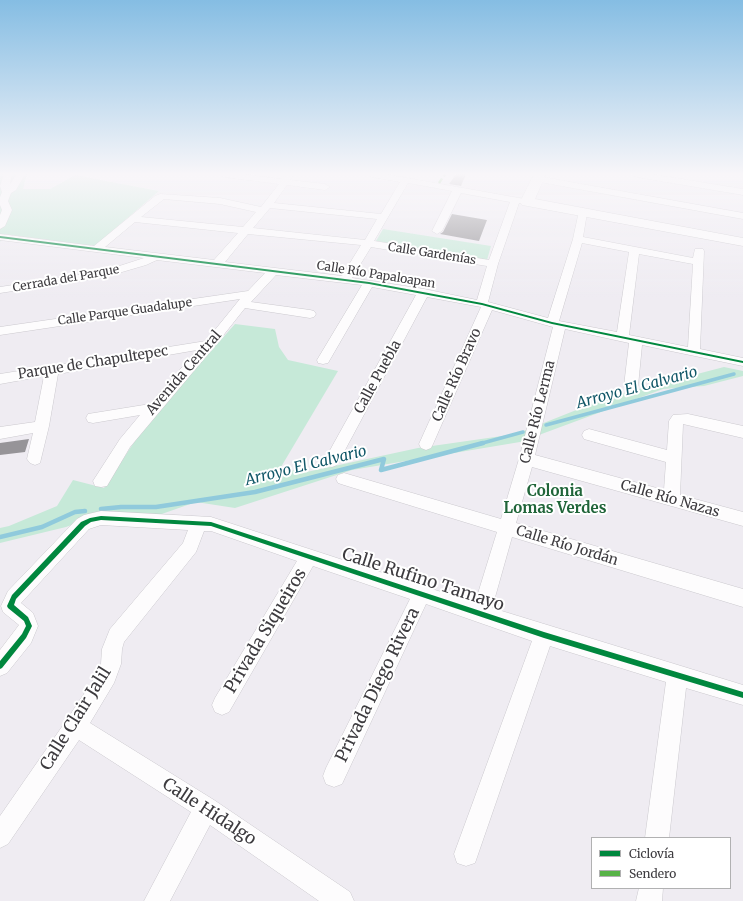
<!DOCTYPE html>
<meta charset="utf-8">
<style>
body{margin:0}
#map{position:relative;width:743px;height:901px;overflow:hidden;background:#efecf2;font-family:Merriweather,serif}
canvas{display:block}
.legend{position:absolute;left:591px;top:837px;width:140px;height:52px;box-sizing:border-box;background:#fff;border:1px solid #b1b1b2;margin:0;padding:5px 7px;list-style:none;font-size:12px;color:#3d3b3f}
.legend li{display:flex;align-items:center;gap:8px;height:20px}
.legend b{width:20px;border:1px solid #b1b1b2}
</style>
<div id="map">
<canvas width="743" height="901"></canvas>
<ul class="legend">
<li><b style="height:5px;background:#00873e"></b>Ciclovía</li>
<li><b style="height:5px;background:#57b347"></b>Sendero</li>
</ul>
</div>
<script>
const g = document.querySelector('canvas').getContext('2d');
g.lineJoin = 'round';
function fillPath(path, color) {
  g.fillStyle = color;
  g.fill(path, 'evenodd');
}
function toPath(rows) {
  const path = new Path2D();
  for (const r of rows) {
    path.moveTo(r[0], r[1]);
    for (let i = 2; i < r.length; i += 2) path.lineTo(r[i], r[i + 1]);
  }
  return path;
}
function stroke(path, color, width, dash) {
  g.strokeStyle = color;
  g.lineWidth = width;
  g.lineCap = dash ? 'butt' : 'round';
  g.setLineDash(dash || []);
  g.stroke(path);
}
function write(font, color, halo, rows, align = 'center') {
  g.font = font + ' Merriweather,serif';
  g.lineWidth = 4;
  g.setLineDash([]);
  g.textBaseline = 'middle';
  g.strokeStyle = halo;
  g.fillStyle = color;
  for (const [text, x, y, turn = 0] of rows) {
    g.save();
    g.translate(x, y);
    g.rotate((+turn || 0) * Math.PI / 180);
    g.textAlign = isNaN(turn) ? turn : align;
    if (halo) g.strokeText(text, 0, 0);
    g.fillText(text, 0, 0);
    g.restore();
  }
}
const green = toPath([
 [0,174,27,174,23,189,50,189,75,175,159,191,95,246,3,234,0,242],
 [383,229,491,246,487,260,376,241],
 [235,324,275,329,279,347,288,360,338,371,281,467,302,473,418,448,516,434,609,397,724,367,743,371,743,376,704,386,663,389,520,442,352,470,235,508,196,502,156,516,103,514,66,527,0,543,0,528,9,526,57,506,73,480,104,488,146,424]
]);
const streamFar1 = toPath([
 [546,425,734,374],
 [479,444,523,432]
]);
const stream = toPath([
 [101,509,121,507,156,507,255,492,384,459,381,470,483,443],
 [0,537,42,527,75,512,85,511]
]);
const building = toPath([
 [456,174,466,174,461,186,449,184],
 [452,214,487,220,479,241,440,234,443,232],
 [29,439,25,452,0,455,0,443]
]);
const street = toPath([
 [4,174,12,174,10,184,17,174,25,174,16,190,11,193,8,201,12,210,5,226,0,229,0,215,2,210,0,205,0,197,2,192,0,186,4,174],
 [219,174,243,174,281,179,286,174,295,174,290,180,325,184,330,187,325,190,287,185,274,203,381,214,400,182,371,177,367,174,385,174,530,200,532,202,530,204,519,203,498,264,488,302,548,318,573,239,579,211,582,210,587,213,583,237,693,258,695,249,703,249,704,251,700,349,743,358,743,366,642,345,638,386,636,389,631,391,626,389,624,386,629,343,565,329,535,455,664,490,666,462,584,439,582,435,584,431,589,429,667,450,669,421,673,415,688,414,743,426,743,438,683,424,680,495,743,512,743,526,532,467,516,523,743,589,743,607,512,537,492,608,743,685,743,705,686,688,669,838,645,838,666,682,550,646,475,863,466,866,457,863,454,854,532,641,426,604,342,784,334,787,326,784,323,776,326,768,410,599,313,566,229,712,222,715,215,712,212,705,215,698,297,561,211,531,204,531,196,552,124,642,122,649,121,664,114,683,90,723,214,800,350,892,354,901,319,901,210,825,170,901,144,901,191,812,79,740,8,844,0,848,0,816,68,718,99,671,101,664,102,649,110,629,183,543,188,530,101,525,89,529,21,603,33,613,38,626,31,643,7,673,0,676,0,650,19,625,3,612,1,606,8,591,77,519,84,515,101,511,211,517,475,603,497,532,344,485,338,483,336,479,338,475,344,473,501,519,519,459,553,327,492,310,433,444,431,448,426,450,421,448,419,444,481,307,427,297,337,465,332,467,327,465,324,461,416,295,372,287,328,363,323,364,318,363,317,360,362,285,276,275,251,302,310,310,314,311,316,314,314,317,310,318,245,308,214,347,130,447,107,486,101,487,95,486,93,481,120,439,140,415,93,423,88,422,86,418,88,414,150,404,197,350,58,374,49,426,40,463,35,465,30,463,27,459,33,433,0,439,0,427,35,422,44,376,0,384,0,374,206,341,240,299,0,335,0,327,248,291,265,273,157,260,146,265,105,277,0,293,0,287,104,271,144,258,0,240,0,234,94,246,155,196,160,194,220,198,261,207,279,184,223,177,219,174],
 [408,183,452,191,432,231,437,234,442,231,461,193,510,202,489,260,374,241,408,183],
 [164,199,220,204,256,212,243,227,141,217,164,199],
 [270,208,377,219,365,240,253,228,270,208],
 [135,222,238,233,214,260,105,247,135,222],
 [248,234,361,245,342,276,225,262,248,234],
 [582,243,629,252,617,332,559,321,582,243],
 [371,247,487,266,477,300,424,289,352,278,371,247],
 [639,254,693,264,688,347,629,335,639,254],
 [632,174,651,174,743,189,743,195,636,177,632,174],
 [537,176,743,213,743,219,534,181,533,179,537,176],
 [639,888,663,888,662,901,636,901,639,888]
]);
const secondary = toPath([
 [534,174,546,174,535,199,743,238,743,246,522,205,520,202,534,174]
]);
const quiet = toPath([
 [439,183,445,174]
]);
const cycleway = toPath([
 [0,236,369,282,482,303,552,322,743,361,743,363,552,324,482,305,369,284,0,238,0,236],
 [101,516,211,522,544,632,743,692,743,698,544,638,211,526,101,520,91,522,85,526,16,599,14,605,28,617,32,626,26,638,2,668,0,669,0,661,22,634,26,626,24,621,8,608,7,606,12,595,81,522,90,518,101,516]
]);
const farStreetnames = [
 ["Calle Gardenías",432,254,9],
 ["Calle Río Papaloapan",376,275,9],
 ["Cerrada del Parque",66,279,-10],
 ["Calle Parque Guadalupe",125,312,-8]
];
const streetNames = [
 ["Parque de Chapultepec",93,363,-9],
 ["Avenida Central",184,373,-49],
 ["Calle Río Bravo",457,375,-66],
 ["Calle Puebla",378,377,-61],
 ["Calle Río Lerma",538,412,-76],
 ["Calle Río Nazas",670,499,16],
 ["Calle Río Jordán",567,546,17]
];
const waterNames = [
 ["Arroyo El Calvario",637,388,-15],
 ["Arroyo El Calvario",306,466,-14]
];
const neighbourhoodNames = [
 ["Colonia",555,492],
 ["Lomas Verdes",555,509]
];
const nearStreetnames = [
 ["Calle Rufino Tamayo",423,580,18],
 ["Privada Siqueiros",266,631,-59],
 ["Privada Diego Rivera",378,685,-64],
 ["Calle Clair Jalil",76,719,-58],
 ["Calle Hidalgo",209,812,33]
];
fillPath(green, '#c6e9d8');
stroke(streamFar1, '#90cadc', 3.5);
stroke(stream, '#90cadc', 4.5);
fillPath(building, '#969498');
stroke(street, '#cbc9ce', 1);
stroke(secondary, '#cbc9ce', 1);
fillPath(street, '#fdfcfd');
fillPath(secondary, '#fdfcfd');
stroke(quiet, '#57b347', 2.5, [5.5, 2.5]);
fillPath(cycleway, '#00873e');
const sky = g.createLinearGradient(0, 0, 0, 300);
sky.addColorStop(0, '#85bde3');
sky.addColorStop(0.58, '#f8f6f9');
sky.addColorStop(1, '#f8f6f900');
g.fillStyle = sky;
g.fillRect(0, 0, 743, 300);
write('12px', '#3d3b3f', '#fff', farStreetnames);
write('14px', '#3d3b3f', '#fff', streetNames);
write('italic 15px', '#115768', '#fff', waterNames);
write('bold 15px', '#206539', '#fff', neighbourhoodNames);
write('17px', '#3d3b3f', '#fff', nearStreetnames);
</script>
